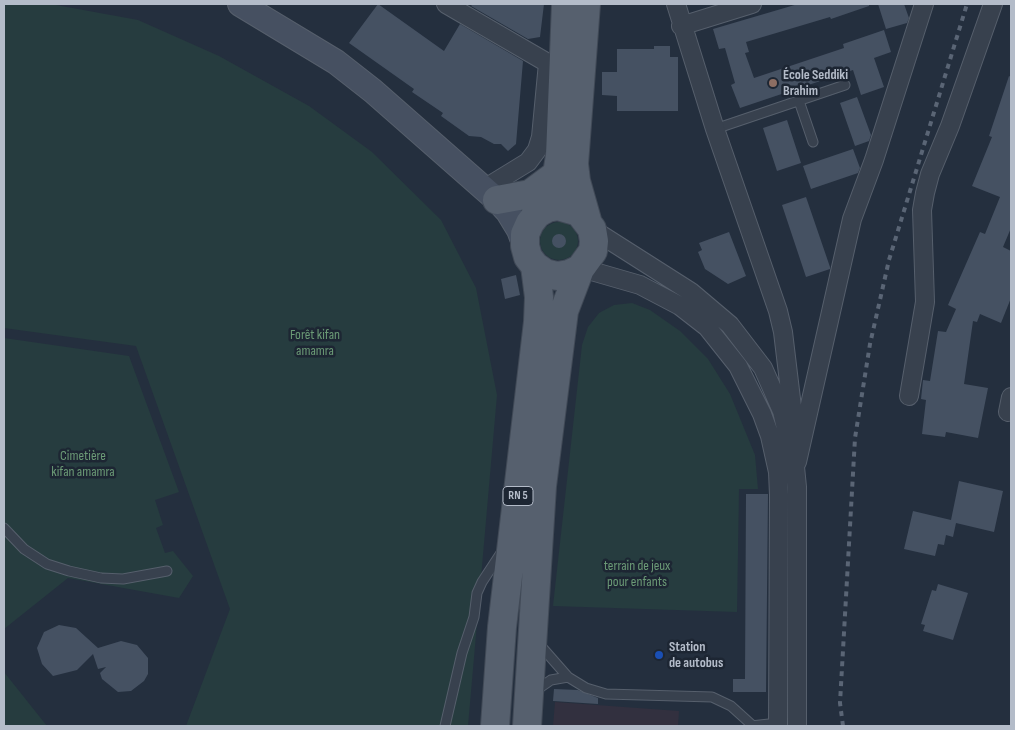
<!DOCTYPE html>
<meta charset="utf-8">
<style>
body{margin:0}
#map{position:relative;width:1015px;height:730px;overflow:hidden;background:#242f3e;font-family:"Sofia Sans Condensed",sans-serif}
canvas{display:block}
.frame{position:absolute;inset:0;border:5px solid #b4bcc9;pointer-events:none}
</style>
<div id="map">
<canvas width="1015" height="730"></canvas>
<div class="frame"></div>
</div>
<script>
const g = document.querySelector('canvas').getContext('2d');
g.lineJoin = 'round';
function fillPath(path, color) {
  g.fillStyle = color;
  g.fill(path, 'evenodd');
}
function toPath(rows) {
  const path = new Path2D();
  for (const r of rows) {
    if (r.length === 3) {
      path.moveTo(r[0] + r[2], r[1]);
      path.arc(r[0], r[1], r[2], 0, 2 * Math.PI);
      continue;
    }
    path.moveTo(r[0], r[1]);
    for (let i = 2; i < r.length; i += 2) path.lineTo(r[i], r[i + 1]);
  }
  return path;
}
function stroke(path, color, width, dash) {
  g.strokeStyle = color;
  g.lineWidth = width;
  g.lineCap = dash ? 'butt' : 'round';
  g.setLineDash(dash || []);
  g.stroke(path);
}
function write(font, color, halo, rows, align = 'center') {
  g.font = font + ' "Sofia Sans Condensed",sans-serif';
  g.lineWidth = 5;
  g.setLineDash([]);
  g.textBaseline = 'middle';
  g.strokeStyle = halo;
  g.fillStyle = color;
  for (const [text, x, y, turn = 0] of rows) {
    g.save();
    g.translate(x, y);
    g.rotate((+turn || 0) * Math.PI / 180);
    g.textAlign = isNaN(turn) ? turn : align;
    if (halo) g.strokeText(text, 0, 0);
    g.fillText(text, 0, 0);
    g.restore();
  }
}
const medical = toPath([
 [555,702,679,711,678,726,553,726]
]);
const green = toPath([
 [4,4,56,5,138,20,219,56,309,106,372,152,441,220,476,288,497,395,468,726,186,726,230,609,136,346,4,328],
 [559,241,19],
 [632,303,650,310,680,331,708,359,730,394,755,455,758,489,739,489,737,612,553,606,582,345,588,327,599,313,614,305],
 [4,338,129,356,179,492,155,500,163,525,156,528,165,553,173,551,193,576,179,598,68,578,4,629],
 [4,672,47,726,4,726]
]);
const building = toPath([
 [378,4,444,51,460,24,523,61,516,144,508,151,501,144,494,144,481,137,469,136,441,116,443,113,412,92,414,89,349,43],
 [473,4,544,4,540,37,528,39,471,6],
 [798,4,869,4,869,6,831,19,830,17,746,42,749,52,745,53,754,78,844,48,843,44,884,30,891,52,874,58,884,87,861,95,853,70,740,108,731,85,735,83,725,48,719,49,713,29],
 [878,4,904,4,909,18,907,23,886,29],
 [654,46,670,46,670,57,678,57,678,111,617,111,617,96,602,95,602,72,617,72,617,49,654,49],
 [1009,76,1011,77,1011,228,1003,247,1011,251,1011,298,1001,323,980,314,977,322,973,321,964,384,988,388,978,438,946,432,945,437,922,434,926,400,921,399,923,380,930,381,938,331,946,332,956,309,948,305,980,232,985,234,1000,197,972,186,992,137,989,136],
 [857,97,871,135,869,141,855,146,840,103],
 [787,120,801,163,777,171,763,128],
 [853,149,860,168,858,173,811,189,803,166],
 [806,197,830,267,830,269,806,277,782,205],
 [729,232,746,276,728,284,705,269,698,252,702,250,699,243],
 [559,241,7],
 [516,275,520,295,505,299,501,279],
 [959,481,1003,491,994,532,956,523,953,537,946,535,944,545,938,544,935,556,904,549,913,511,951,520],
 [746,494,768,494,766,692,733,692,733,679,745,679],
 [938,584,968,593,953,640,923,631,925,625,921,624,932,590,936,591],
 [59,625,76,628,98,648,121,641,137,645,148,658,148,674,144,681,131,691,118,692,102,679,100,673,106,667,98,669,93,654,77,670,53,676,42,664,37,648,44,632],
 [554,689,578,690,598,698,598,704,553,701]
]);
const lane = toPath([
 [799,101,813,142],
 [715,129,845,85],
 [4,528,24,549,47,564,69,571,101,578,123,579,167,571],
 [539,644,568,677,586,688,606,694,712,697,731,706,752,725],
 [535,691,551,680,568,677],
 [445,726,462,653,474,617,477,593,482,582,501,553],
 [751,726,778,723]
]);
const street = toPath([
 [446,4,558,69],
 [676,4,715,129,778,311,783,332,794,424],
 [681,26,752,4],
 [484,189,528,162,537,150,541,137,548,63],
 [592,229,691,292,730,325,763,368,782,411,795,467,797,487,797,726],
 [581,268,640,285,680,306,707,327,738,366,762,414,770,436,778,472,779,495,778,726],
 [909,396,925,302,922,210,925,193,930,174,950,126,993,4],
 [1008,412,1011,397],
 [797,462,852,219,874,160,924,4]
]);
const secondary = toPath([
 [240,4,336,62,373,91,497,200,508,212,519,230,525,246]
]);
const primary = toPath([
 [586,4,574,164,576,181,587,220],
 [497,200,530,194,557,174],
 [544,210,557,174,560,156,566,4],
 [495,726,502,627,538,322,539,297,535,266],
 [527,726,542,486,564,311,580,269,593,251,594,241,592,229,579,212,558,206,547,208,537,214,530,223,525,234,525,246,528,257,535,266,545,273,557,276,569,274,580,269]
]);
const rail = toPath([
 [843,726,840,703,855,438,870,344,889,260,967,4]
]);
const markers = [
 [773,83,5,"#8d6e63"],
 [659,655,5,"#1a4fb4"]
];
const shields = [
 [518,496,30]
];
const shieldNames = [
 ["RN 5",518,496]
];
const poiNames = [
 ["École Seddiki",783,75],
 ["Brahim",783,91],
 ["Station",669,647],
 ["de autobus",669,663]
];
const parkNames = [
 ["Forêt kifan",315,335],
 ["amamra",315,351],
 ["Cimetière",83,456],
 ["kifan amamra",83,472],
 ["terrain de jeux",637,566],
 ["pour enfants",637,582]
];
fillPath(medical, '#32303f');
fillPath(green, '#263c3f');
fillPath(building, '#455162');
stroke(lane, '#565f6c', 11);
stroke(street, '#565f6c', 20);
stroke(secondary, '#565f6c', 26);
stroke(primary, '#414a57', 30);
stroke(lane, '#38414e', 9);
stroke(street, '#38414e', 18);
stroke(secondary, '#465061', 24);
stroke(primary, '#56606e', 28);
stroke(rail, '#5a6575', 4, [5, 5]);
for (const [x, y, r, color] of markers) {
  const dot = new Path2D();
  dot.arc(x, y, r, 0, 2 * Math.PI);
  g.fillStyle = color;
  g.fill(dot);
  stroke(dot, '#1d2633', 2);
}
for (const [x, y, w] of shields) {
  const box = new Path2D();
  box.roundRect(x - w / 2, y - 9.5, w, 19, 4);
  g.fillStyle = '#1d2633';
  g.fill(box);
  stroke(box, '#b4bcc9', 1);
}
write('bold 12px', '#b4bcc9', null, shieldNames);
write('bold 14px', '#b4bcc9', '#1d2633', poiNames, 'left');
write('14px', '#6b9a76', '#1d2633', parkNames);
</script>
